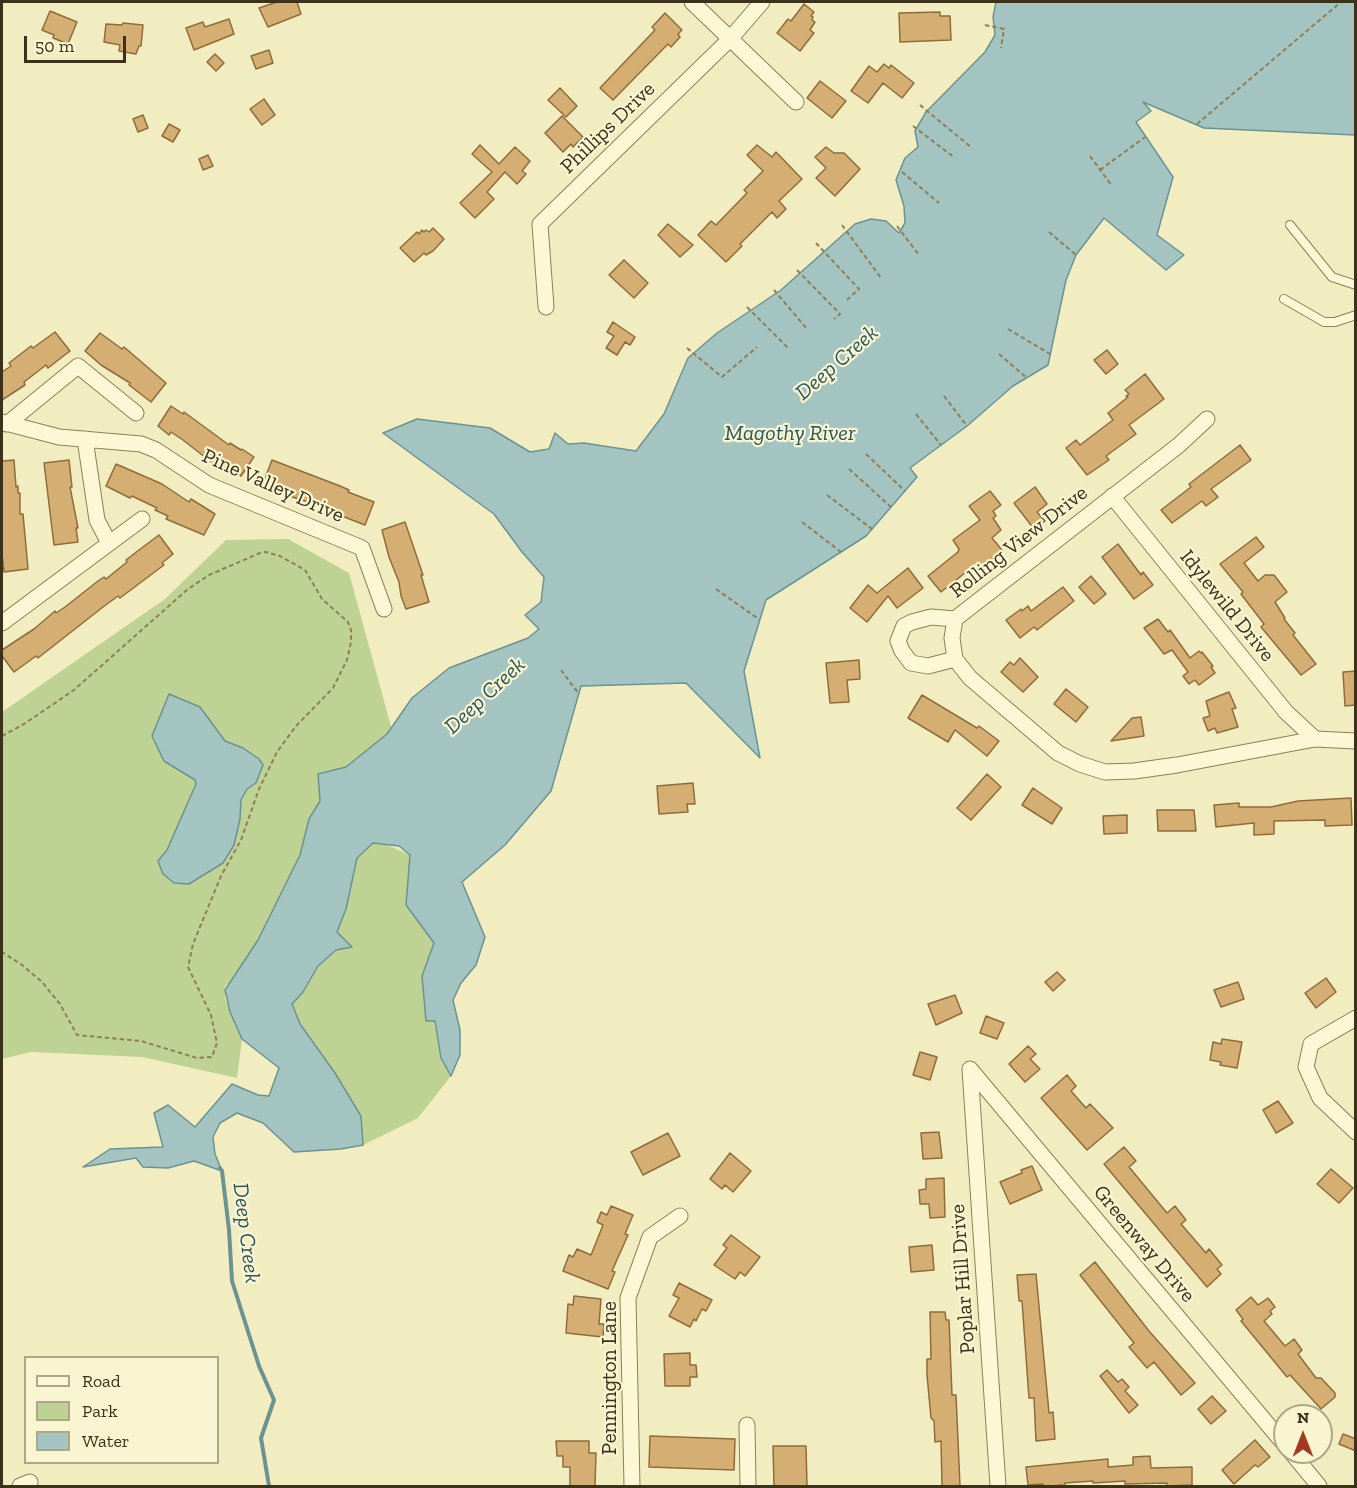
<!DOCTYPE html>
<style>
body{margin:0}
#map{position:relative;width:1357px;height:1488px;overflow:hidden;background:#f2edc1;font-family:"Zilla Slab",serif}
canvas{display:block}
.frame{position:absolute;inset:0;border:3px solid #3c321c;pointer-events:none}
.legend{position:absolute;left:24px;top:1356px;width:195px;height:108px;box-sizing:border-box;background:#f9f5d1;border:2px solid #ada789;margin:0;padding:8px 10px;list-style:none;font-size:18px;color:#3c321c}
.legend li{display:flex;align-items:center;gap:12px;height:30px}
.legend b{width:30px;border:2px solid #ada789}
.north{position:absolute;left:1273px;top:1404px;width:60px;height:60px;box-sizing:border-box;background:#f9f5d1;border:2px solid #ada789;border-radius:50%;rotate:0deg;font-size:16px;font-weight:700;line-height:24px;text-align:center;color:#3c321c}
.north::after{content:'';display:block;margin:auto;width:21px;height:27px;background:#a33920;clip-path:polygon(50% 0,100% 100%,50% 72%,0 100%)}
.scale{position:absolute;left:24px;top:36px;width:102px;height:27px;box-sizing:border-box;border:3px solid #3c321c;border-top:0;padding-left:8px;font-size:18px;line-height:21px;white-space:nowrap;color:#3c321c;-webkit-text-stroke:4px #f9f5d1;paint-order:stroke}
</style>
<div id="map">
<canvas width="1357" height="1488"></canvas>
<div class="frame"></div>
<ul class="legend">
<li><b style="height:8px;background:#fcf8d5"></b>Road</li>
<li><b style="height:16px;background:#bed293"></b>Park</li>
<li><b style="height:16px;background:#a4c4c1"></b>Water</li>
</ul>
<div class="north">N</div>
<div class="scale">50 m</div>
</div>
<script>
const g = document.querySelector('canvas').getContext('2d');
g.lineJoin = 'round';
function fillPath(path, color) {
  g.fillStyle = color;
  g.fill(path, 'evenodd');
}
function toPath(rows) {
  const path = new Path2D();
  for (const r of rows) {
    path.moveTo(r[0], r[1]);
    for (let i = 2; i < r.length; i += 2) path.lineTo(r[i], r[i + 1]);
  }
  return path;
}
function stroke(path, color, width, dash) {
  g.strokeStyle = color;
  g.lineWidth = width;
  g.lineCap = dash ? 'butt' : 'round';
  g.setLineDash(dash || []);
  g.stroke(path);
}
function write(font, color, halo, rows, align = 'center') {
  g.font = font + ' "Zilla Slab",serif';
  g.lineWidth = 4.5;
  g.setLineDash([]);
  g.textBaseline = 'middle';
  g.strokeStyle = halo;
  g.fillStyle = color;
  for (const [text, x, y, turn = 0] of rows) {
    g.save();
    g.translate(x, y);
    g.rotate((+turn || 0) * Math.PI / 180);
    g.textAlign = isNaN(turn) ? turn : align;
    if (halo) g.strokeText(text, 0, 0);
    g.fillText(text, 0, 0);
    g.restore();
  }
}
const green = toPath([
 [288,539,349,573,395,741,295,870,240,974,225,986,225,999,242,1039,237,1078,142,1057,31,1052,2,1059,2,712,165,599,226,540],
 [373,843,385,844,410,855,406,905,434,943,422,976,426,1021,435,1021,441,1058,451,1076,418,1118,363,1145,361,1116,335,1073,300,1024,292,1003,303,992,318,966,336,950,352,947,337,932,346,909,357,858]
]);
const water = toPath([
 [996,2,1355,2,1355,135,1204,128,1143,102,1151,111,1136,122,1173,177,1157,235,1184,255,1166,270,1104,218,1076,255,1066,280,1048,365,1013,386,967,426,910,468,917,477,866,536,766,600,744,671,760,758,686,683,581,686,551,791,505,845,462,882,485,937,476,965,461,983,453,1000,460,1030,460,1055,451,1076,441,1058,435,1021,426,1021,422,976,434,943,406,905,410,855,399,846,373,843,357,858,346,909,337,932,352,947,336,950,318,966,303,992,292,1004,300,1024,335,1073,361,1116,363,1145,341,1149,294,1152,263,1123,237,1113,220,1123,213,1137,215,1154,222,1171,194,1161,168,1168,143,1167,136,1158,83,1167,110,1149,163,1147,154,1113,168,1105,195,1127,232,1084,258,1095,269,1096,279,1068,242,1039,230,1012,225,990,258,940,300,855,309,819,320,801,318,774,346,767,387,734,412,698,449,668,528,638,539,629,525,615,541,602,544,577,522,552,494,514,383,433,417,419,490,428,530,452,549,449,555,433,568,444,584,443,636,451,664,414,688,358,717,333,781,290,855,224,871,219,886,221,899,233,905,223,904,206,896,180,905,158,918,147,915,131,926,112,985,52,995,35,993,17,996,2],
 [169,694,200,707,225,741,243,748,259,759,263,765,256,783,247,789,241,800,240,819,234,845,223,863,189,884,174,883,163,874,158,861,167,850,196,784,195,780,164,761,152,736,169,694]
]);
const stream = toPath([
 [220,1168,222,1171,229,1230,232,1281,259,1366,274,1400,261,1438,269,1486]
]);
const building = toPath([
 [277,2,297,2,301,14,268,27,259,8,277,2],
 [804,4,814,12,811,16,813,17,812,20,815,22,810,30,814,33,800,51,777,33,788,19,791,21,804,4],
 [50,11,77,22,68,44,53,38,54,35,42,30,50,11],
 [940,12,940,16,950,16,951,40,900,42,899,13,940,12],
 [665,13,682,30,678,34,680,37,671,47,668,44,613,100,600,88,655,30,652,27,665,13],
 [229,19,234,34,194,50,186,28,203,22,205,27,229,19],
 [123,23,143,25,141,46,139,46,136,54,119,51,120,45,104,42,106,24,122,25,123,23],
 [269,50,273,63,256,69,251,56,269,50],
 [215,54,224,63,216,71,207,62,215,54],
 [884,64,889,68,891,65,914,83,902,98,883,83,868,103,851,91,869,66,877,72,884,64],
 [820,81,846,101,832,118,807,98,820,81],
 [560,88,577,106,566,117,548,100,560,88],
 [264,99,275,115,262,125,250,109,264,99],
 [143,115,148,128,138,132,133,119,143,115],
 [562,116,583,137,573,147,571,144,563,152,545,133,562,116],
 [169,124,180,130,173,142,162,136,169,124],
 [480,145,499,164,515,147,530,161,522,171,526,174,517,184,505,172,487,192,494,199,475,218,460,203,492,172,472,154,480,145],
 [757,145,772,157,776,152,802,179,779,201,786,209,777,218,772,212,740,244,742,246,726,262,698,235,711,221,716,225,747,193,744,190,763,171,747,155,757,145],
 [826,147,834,153,844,153,860,169,835,196,816,178,826,168,815,157,826,147],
 [208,155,213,166,203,170,199,159,208,155],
 [668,224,693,245,680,257,658,235,668,224],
 [433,228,444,239,433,251,426,255,424,253,414,262,400,248,417,232,419,234,422,230,424,232,426,230,429,232,433,228],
 [624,260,648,283,634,298,609,275,624,260],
 [613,322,635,337,630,345,625,342,617,355,606,348,614,336,607,332,613,322],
 [55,332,70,351,48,368,46,365,24,382,25,385,2,400,2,372,11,366,9,363,31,346,33,348,55,332],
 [100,333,122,349,124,347,166,383,151,402,129,385,130,383,101,365,85,351,100,333],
 [1107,350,1118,364,1106,374,1094,360,1107,350],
 [1145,374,1164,399,1129,425,1136,434,1106,456,1109,460,1087,475,1066,448,1076,440,1080,445,1113,420,1108,413,1128,397,1126,396,1129,394,1125,390,1145,374],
 [171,406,183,414,184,412,229,445,230,443,241,450,242,449,254,457,241,476,229,469,228,471,215,465,183,440,171,432,169,435,158,426,171,406],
 [1240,445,1251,460,1211,489,1218,497,1206,506,1202,501,1172,523,1161,510,1191,487,1189,484,1240,445],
 [14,460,16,487,18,486,18,493,20,493,20,514,23,514,28,569,4,572,2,554,2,461,14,460],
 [69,460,72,487,70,487,78,528,76,528,78,542,54,545,44,463,69,460],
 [272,460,340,486,349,490,348,492,374,502,365,525,352,520,340,515,340,512,326,506,315,502,314,504,274,491,275,488,263,483,272,460],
 [116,464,162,484,189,502,191,499,215,514,204,535,166,519,168,516,155,510,157,508,132,496,130,498,106,486,116,464],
 [1035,487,1047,504,1037,512,1045,521,1034,529,1014,503,1035,487],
 [990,491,1001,505,993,511,996,516,993,518,1001,530,992,538,1002,550,987,564,988,566,976,575,970,569,941,592,928,576,958,552,959,549,953,540,980,520,969,506,990,491],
 [405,522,423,575,421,575,429,602,406,609,401,596,399,582,389,557,382,530,405,522],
 [159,535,173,554,162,563,164,565,120,598,118,596,103,607,38,658,36,656,14,672,2,656,2,650,34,629,55,611,56,613,65,607,98,581,104,577,106,579,127,562,126,560,139,550,159,535],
 [1256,537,1264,547,1244,563,1258,581,1265,575,1274,575,1287,592,1275,602,1285,618,1284,619,1295,633,1293,635,1316,664,1301,675,1261,627,1264,624,1241,594,1243,592,1220,564,1256,537],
 [1118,544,1141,575,1143,572,1153,585,1134,599,1102,557,1118,544],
 [908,568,923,588,897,608,888,596,867,622,850,608,868,585,877,593,908,568],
 [1091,576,1106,594,1094,604,1079,587,1091,576],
 [1063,587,1074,601,1037,630,1034,627,1020,638,1006,620,1021,609,1022,611,1028,606,1031,611,1063,587],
 [1158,619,1168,632,1170,630,1190,658,1199,651,1201,653,1202,652,1213,666,1211,667,1215,673,1199,685,1195,680,1189,684,1183,676,1188,672,1172,650,1164,654,1144,628,1158,619],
 [1020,658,1038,677,1023,692,1001,672,1010,662,1014,665,1020,658],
 [859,660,860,679,847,680,849,702,830,703,826,663,859,660],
 [1356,671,1356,705,1345,706,1343,672,1356,671],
 [1066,689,1088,707,1076,722,1054,704,1066,689],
 [1229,692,1236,708,1232,709,1238,727,1217,733,1215,728,1208,731,1203,718,1210,716,1206,701,1229,692],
 [922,695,977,728,979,726,999,741,987,756,955,730,948,742,908,718,922,695],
 [1141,717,1144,736,1111,741,1132,718,1141,717],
 [987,774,1001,787,971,820,957,808,987,774],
 [693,783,695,804,687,804,688,812,659,814,657,786,693,783],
 [1033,788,1062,808,1052,824,1022,805,1033,788],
 [1351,798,1352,825,1325,826,1325,820,1274,821,1274,834,1254,835,1254,823,1216,827,1214,805,1239,803,1239,807,1271,807,1298,801,1351,798],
 [1157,810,1194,810,1196,831,1158,831,1157,810],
 [1127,815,1127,833,1104,834,1103,816,1127,815],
 [1057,972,1065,980,1053,991,1045,982,1057,972],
 [1326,978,1336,992,1316,1008,1305,993,1326,978],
 [1238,982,1244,999,1221,1007,1214,990,1238,982],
 [955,995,962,1013,936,1025,928,1004,955,995],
 [986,1016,1004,1023,997,1039,980,1033,986,1016],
 [1222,1039,1242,1042,1237,1068,1220,1065,1221,1062,1210,1060,1213,1042,1221,1044,1222,1039],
 [1028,1046,1036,1054,1030,1059,1040,1069,1025,1082,1009,1064,1028,1046],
 [920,1052,937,1057,930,1080,913,1075,920,1052],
 [1067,1075,1076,1086,1071,1091,1086,1108,1090,1104,1113,1128,1087,1150,1041,1098,1067,1075],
 [1278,1101,1293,1123,1276,1133,1263,1110,1278,1101],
 [939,1132,942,1158,923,1159,921,1133,939,1132],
 [668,1133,680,1156,643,1175,631,1152,668,1133],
 [1124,1147,1136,1161,1129,1167,1167,1213,1175,1206,1186,1220,1181,1224,1206,1253,1209,1249,1222,1265,1217,1269,1221,1274,1207,1287,1104,1164,1124,1147],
 [730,1153,751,1171,733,1192,725,1185,722,1189,710,1179,730,1153],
 [1032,1166,1042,1190,1010,1204,1000,1182,1022,1173,1021,1170,1032,1166],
 [1331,1169,1353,1188,1339,1203,1317,1184,1331,1169],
 [944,1178,945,1217,930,1218,929,1204,920,1204,919,1190,926,1189,926,1179,944,1178],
 [611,1206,633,1215,625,1234,628,1235,612,1271,615,1272,608,1289,563,1271,569,1255,573,1257,577,1249,591,1255,603,1225,597,1222,601,1212,607,1215,611,1206],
 [731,1235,760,1257,745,1276,740,1272,735,1279,714,1265,727,1248,723,1245,731,1235],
 [932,1245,934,1270,911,1272,909,1247,932,1245],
 [1095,1262,1149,1331,1195,1383,1181,1395,1154,1362,1147,1368,1129,1347,1134,1343,1080,1275,1095,1262],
 [1036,1274,1049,1413,1053,1412,1055,1439,1036,1441,1034,1398,1029,1398,1022,1301,1019,1301,1017,1275,1036,1274],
 [679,1283,712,1300,706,1311,702,1309,696,1321,694,1319,690,1327,669,1316,679,1298,673,1295,679,1283],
 [574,1296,601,1299,599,1324,604,1324,603,1337,566,1333,568,1304,573,1305,574,1296],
 [1251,1297,1258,1305,1268,1298,1275,1307,1270,1311,1272,1314,1264,1321,1285,1346,1294,1339,1302,1350,1298,1354,1316,1378,1321,1378,1335,1393,1335,1397,1321,1409,1290,1375,1287,1377,1241,1321,1243,1319,1236,1310,1251,1297],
 [930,1312,945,1312,946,1320,949,1320,952,1395,956,1395,960,1486,942,1486,941,1441,935,1442,934,1421,931,1418,927,1375,927,1359,931,1359,930,1312],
 [690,1353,690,1365,696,1365,697,1377,690,1377,690,1386,665,1386,664,1354,690,1353],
 [1107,1370,1118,1382,1122,1379,1129,1387,1125,1391,1138,1405,1129,1413,1100,1376,1107,1370],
 [1212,1396,1226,1411,1211,1424,1198,1409,1212,1396],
 [1343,1434,1356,1439,1356,1451,1339,1444,1343,1434],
 [650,1436,735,1439,734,1470,649,1467,650,1436],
 [1255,1440,1270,1457,1258,1467,1255,1465,1234,1484,1222,1470,1255,1440],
 [556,1441,589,1441,589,1453,596,1453,595,1486,570,1486,570,1467,563,1467,563,1456,557,1456,556,1441],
 [773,1446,806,1446,807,1486,774,1486,773,1446],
 [1150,1456,1151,1468,1192,1467,1192,1485,1167,1486,1167,1483,1125,1484,1125,1481,1093,1483,1093,1481,1065,1483,1065,1485,1048,1486,1043,1486,1043,1484,1028,1485,1026,1467,1108,1459,1108,1467,1133,1465,1133,1457,1150,1456]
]);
const path = toPath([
 [985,25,1004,29,1001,48],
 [920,105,972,148],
 [1197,124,1341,2],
 [913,126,955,158],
 [1090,156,1112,186],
 [1100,170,1145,137],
 [902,172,939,203],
 [842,225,881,278],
 [897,226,919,255],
 [1049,232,1076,255],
 [816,243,859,289,847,300],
 [797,270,840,314,834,319],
 [774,290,807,329],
 [747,307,788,348],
 [1008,329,1050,354],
 [687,348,722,377,757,347],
 [999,354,1027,378],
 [944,396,967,426],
 [916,414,941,445],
 [866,454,905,491],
 [849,469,891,507],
 [827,495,872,529],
 [802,522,841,552],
 [716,589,760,620],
 [561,670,579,694],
 [2,736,24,724,74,690,188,589,209,575,260,553,266,552,280,556,305,570,322,599,348,622,351,630,351,642,347,660,333,688,296,726,277,752,259,789,241,840,221,876,193,944,188,967,211,1015,217,1043,212,1057,197,1058,141,1041,77,1035,60,1004,42,982,22,965,2,952]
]);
const lane = toPath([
 [1290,225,1332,277,1356,285],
 [1284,299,1324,322,1335,322,1356,315]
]);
const street = toPath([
 [692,2,796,102],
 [546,307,540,224,730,39,762,2],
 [1207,419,1179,445,955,619,952,638,955,659,970,678,1058,753,1080,764,1105,772,1134,771,1177,765,1315,739,1356,741],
 [2,422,59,437,141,444,156,450,209,485,362,548,384,609],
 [7,424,78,366,136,413],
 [85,439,97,520,109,543],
 [1112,496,1286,712,1315,739],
 [955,619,931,617,912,622,904,626,898,641,902,651,911,663,928,666,955,659],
 [2,623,142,519],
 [1356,1018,1311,1044,1306,1067,1320,1098,1356,1132],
 [970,1069,1285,1445],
 [970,1069,998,1486],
 [747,1425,748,1486],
 [1291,1452,1319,1486],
 [20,1486,30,1482],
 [632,1486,628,1298,650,1237,680,1216]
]);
const streetNames = [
 ["Phillips Drive",608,128,-44],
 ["Pine Valley Drive",273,486,24],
 ["Rolling View Drive",1019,542,-38],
 ["Idylewild Drive",1227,606,51],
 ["Greenway Drive",1144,1244,50],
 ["Poplar Hill Drive",963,1279,-94],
 ["Pennington Lane",610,1378,-90]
];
const waterNames = [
 ["Deep Creek",837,363,-41],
 ["Magothy River",790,434],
 ["Deep Creek",485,696,-43],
 ["Deep Creek",246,1233,83]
];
fillPath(green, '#bed293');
fillPath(water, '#a4c4c1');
stroke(water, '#6a9391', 1.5);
stroke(stream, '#6a9391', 4);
fillPath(building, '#d4ae73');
stroke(building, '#8f6c3a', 1.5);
stroke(lane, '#8e7f56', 10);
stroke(street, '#8e7f56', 17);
stroke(path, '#8e7f56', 2, [4.5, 3]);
stroke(lane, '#fcf8d5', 8);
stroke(street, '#fcf8d5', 15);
write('21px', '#3c321c', '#f9f5d1', streetNames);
write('italic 22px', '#2a565d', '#f9f5d1', waterNames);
</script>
